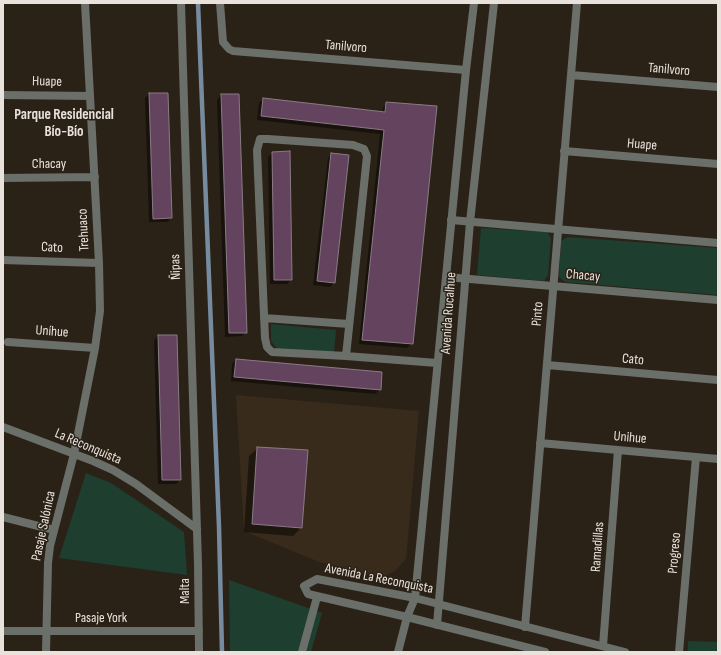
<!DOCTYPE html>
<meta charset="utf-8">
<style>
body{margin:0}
#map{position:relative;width:721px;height:655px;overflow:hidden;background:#2b2217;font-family:"Sofia Sans Condensed",sans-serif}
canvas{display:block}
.frame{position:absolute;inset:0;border:4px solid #e9e2dc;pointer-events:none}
</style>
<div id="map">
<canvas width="721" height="655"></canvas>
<div class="frame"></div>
</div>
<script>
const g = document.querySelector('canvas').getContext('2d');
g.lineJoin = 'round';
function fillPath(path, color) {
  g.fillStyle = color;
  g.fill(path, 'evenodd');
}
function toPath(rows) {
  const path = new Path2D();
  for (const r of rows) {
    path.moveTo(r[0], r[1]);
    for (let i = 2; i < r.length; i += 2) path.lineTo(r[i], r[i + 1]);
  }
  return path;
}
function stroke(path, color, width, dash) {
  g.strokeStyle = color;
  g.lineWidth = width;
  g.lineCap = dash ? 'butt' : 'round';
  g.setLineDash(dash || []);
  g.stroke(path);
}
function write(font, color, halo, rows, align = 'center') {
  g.font = font + ' "Sofia Sans Condensed",sans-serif';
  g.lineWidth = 3;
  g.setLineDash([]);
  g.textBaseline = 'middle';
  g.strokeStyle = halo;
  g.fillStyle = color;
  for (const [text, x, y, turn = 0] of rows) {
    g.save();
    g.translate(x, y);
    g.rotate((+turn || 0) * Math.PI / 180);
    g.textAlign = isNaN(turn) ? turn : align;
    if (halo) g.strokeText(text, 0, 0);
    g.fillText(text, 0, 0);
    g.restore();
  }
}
const built = toPath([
 [236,395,419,411,406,559,395,571,386,576,377,576,319,562,244,531]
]);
const green = toPath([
 [481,228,547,232,551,238,548,275,544,281,477,275],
 [568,237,718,248,718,295,565,282,559,277,561,241],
 [271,324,336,330,334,353,277,349,271,341],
 [86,473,111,483,184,532,187,575,59,558],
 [229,580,322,613,311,652,230,652],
 [688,641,718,642,718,652,688,652]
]);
const shadow = toPath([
 [149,94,167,94,171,218,167,222,149,222,145,98],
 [221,95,238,95,246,332,242,336,225,337,217,100],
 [263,99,382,113,383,108,387,103,412,343,407,348,359,344,380,134,257,120,259,103],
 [272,153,291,280,287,284,270,284,268,157],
 [332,154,334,283,330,287,313,285,328,158],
 [158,336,176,336,180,480,176,484,158,484,154,340],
 [236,360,380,390,375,394,231,381,232,364],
 [258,448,301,528,293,536,244,532,249,456]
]);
const stream = toPath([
 [198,3,219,527,222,652]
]);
const building = toPath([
 [149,93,168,93,172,218,153,219,149,93],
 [221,94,239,94,247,333,229,333,221,94],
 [263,98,385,112,386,102,437,106,413,344,362,340,384,130,261,116,263,98],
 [290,151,292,280,274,280,272,152,290,151],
 [331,153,349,155,335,283,317,281,331,153],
 [158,335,177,335,181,480,162,480,158,335],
 [236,359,382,372,381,390,234,377,236,359],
 [257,447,308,450,302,528,252,524,257,447]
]);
const minor = toPath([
 [181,3,198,564,199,652],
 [220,3,223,42,229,49,233,51,466,70],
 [571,75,718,87],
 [3,95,90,96],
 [564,151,718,164],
 [3,178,95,177],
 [451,220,718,243],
 [3,260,99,263],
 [446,277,718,300],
 [264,318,349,324],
 [8,342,95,348],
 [346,356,367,156,364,149,353,145,268,139,260,139,257,150,265,338,267,347,272,352,346,356,437,363],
 [547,365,718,380],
 [3,427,93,461,113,470,136,484,197,529],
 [540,443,718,459],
 [3,517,54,530],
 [525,627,577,3],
 [3,631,199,631],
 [603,646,618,450],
 [46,652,48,563,50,546,74,454,95,348,100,311,99,263,85,3],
 [302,652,317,597],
 [398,652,407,617,308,594,304,586,317,579,415,598],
 [679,652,696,457]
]);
const tertiary = toPath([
 [474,3,466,70,415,598,407,617,545,652],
 [415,598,625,652],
 [437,625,470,222,494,3]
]);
const streetNames = [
 ["Tanilvoro",346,47,5],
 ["Tanilvoro",669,70,5],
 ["Huape",47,82,1],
 ["Huape",642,145,5],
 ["Chacay",49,164],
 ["Trehuaco",84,230,-93],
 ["Cato",52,248,2],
 ["Ñipas",176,267,-92],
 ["Chacay",583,276,5],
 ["Avenida Rucalhue",449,313,-86],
 ["Pinto",538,314,-85],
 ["Uníhue",52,332,4],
 ["Cato",633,360,5],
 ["Unihue",630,438,5],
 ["La Reconquista",88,447,23],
 ["Pasaje Salónica",44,526,-78],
 ["Ramadillas",598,547,-86],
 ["Progreso",675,553,-85],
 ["Avenida La Reconquista",379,579,11],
 ["Malta",185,591,-90],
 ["Pasaje York",101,618]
];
const neighbourhoodNames = [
 ["Parque Residencial",64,115],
 ["Bío-Bío",64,132]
];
fillPath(built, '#392b1c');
fillPath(green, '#1e3e2f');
fillPath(shadow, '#0007');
stroke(stream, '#768c9e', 4.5);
fillPath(building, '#64435e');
stroke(building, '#897b85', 1);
stroke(minor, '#6b6f69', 8);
stroke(tertiary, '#6b6f69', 8);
write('14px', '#e9e2dc', '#2b2217', streetNames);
write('bold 15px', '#e9e2dc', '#2b2217', neighbourhoodNames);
</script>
